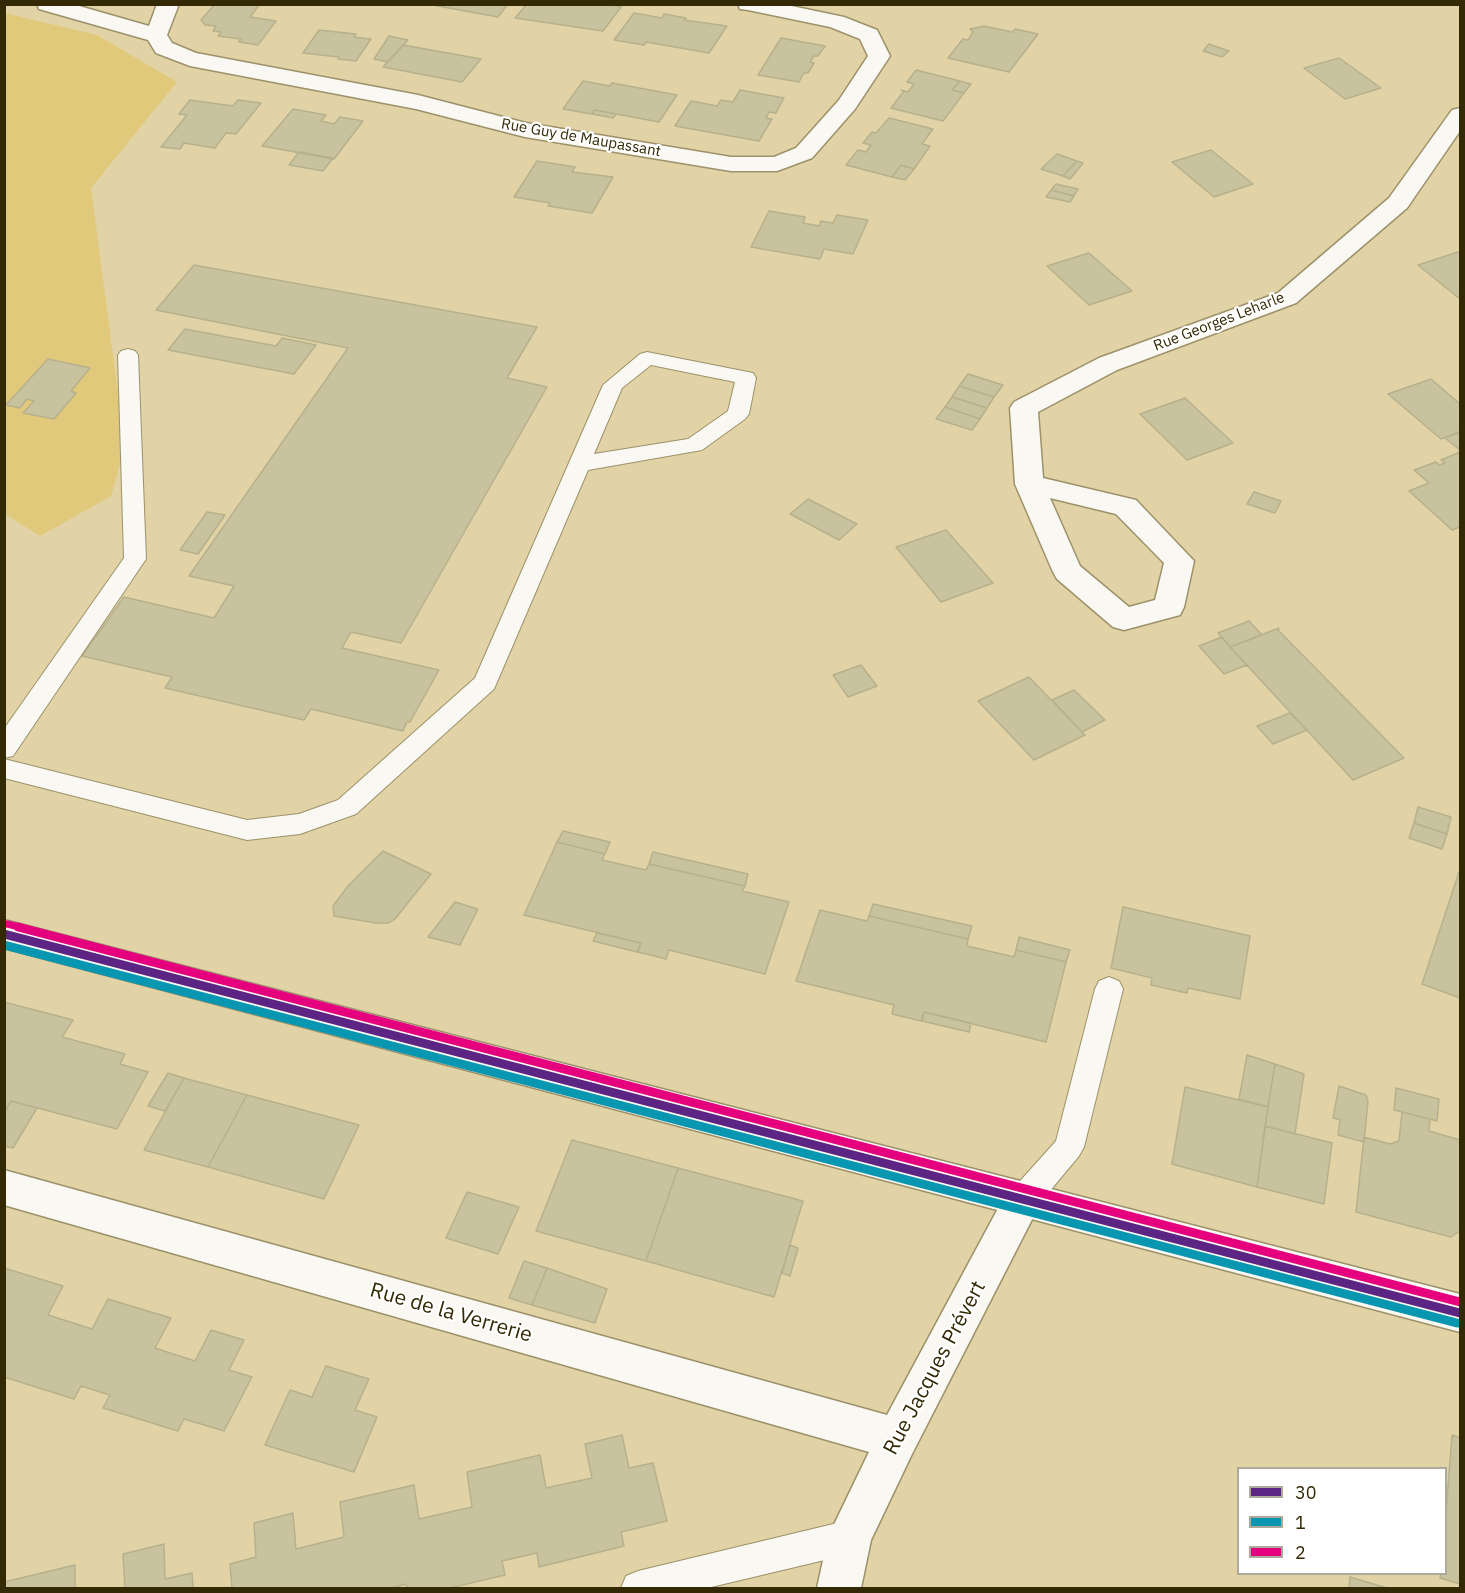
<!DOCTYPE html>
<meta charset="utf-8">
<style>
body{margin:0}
#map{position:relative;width:1465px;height:1593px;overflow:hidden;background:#e1d3a5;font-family:"IBM Plex Sans",sans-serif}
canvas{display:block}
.frame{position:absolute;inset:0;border:6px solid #332904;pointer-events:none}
.legend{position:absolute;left:1237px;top:1467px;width:210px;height:108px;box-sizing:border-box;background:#fff;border:2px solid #ada99b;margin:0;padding:8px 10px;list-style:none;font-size:18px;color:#332904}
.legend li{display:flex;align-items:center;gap:12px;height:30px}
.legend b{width:30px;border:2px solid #ada99b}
</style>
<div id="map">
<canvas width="1465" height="1593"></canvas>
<div class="frame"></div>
<ul class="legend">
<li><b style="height:8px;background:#5c2483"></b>30</li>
<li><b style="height:8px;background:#0896b0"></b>1</li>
<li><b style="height:8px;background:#e5007d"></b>2</li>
</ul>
</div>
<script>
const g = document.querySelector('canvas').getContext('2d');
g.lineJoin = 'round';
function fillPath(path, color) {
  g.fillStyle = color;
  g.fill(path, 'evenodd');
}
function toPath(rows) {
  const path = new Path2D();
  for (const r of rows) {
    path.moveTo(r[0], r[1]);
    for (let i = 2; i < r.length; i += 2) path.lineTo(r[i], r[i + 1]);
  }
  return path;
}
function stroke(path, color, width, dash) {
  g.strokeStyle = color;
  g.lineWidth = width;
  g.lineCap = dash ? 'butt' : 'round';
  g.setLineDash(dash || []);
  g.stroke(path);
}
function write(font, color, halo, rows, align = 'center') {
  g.font = font + ' "IBM Plex Sans",sans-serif';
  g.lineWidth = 4.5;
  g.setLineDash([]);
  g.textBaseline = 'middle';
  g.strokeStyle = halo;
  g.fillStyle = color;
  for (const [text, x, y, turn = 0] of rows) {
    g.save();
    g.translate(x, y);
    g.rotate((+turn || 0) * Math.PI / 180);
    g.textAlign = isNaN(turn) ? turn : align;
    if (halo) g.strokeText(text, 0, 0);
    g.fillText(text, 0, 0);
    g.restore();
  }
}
const green = toPath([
 [4,13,97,35,177,82,91,188,125,447,111,496,40,536,5,514]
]);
const building = toPath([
 [215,4,260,4,250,17,276,21,258,45,239,42,241,39,218,36,221,32,213,31,216,26,205,25,201,20,215,4],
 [427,4,508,4,498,17,427,4],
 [527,4,609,4,621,7,603,31,515,18,527,4],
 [634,13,662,18,664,14,686,18,684,20,727,26,709,53,646,42,644,45,614,40,634,13],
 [984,26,1012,32,1015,29,1038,34,1009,72,948,58,963,39,968,40,973,32,970,29,984,26],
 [319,30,356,34,354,37,371,39,356,61,338,59,339,57,303,53,319,30],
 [389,36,408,40,388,62,374,59,389,36],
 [781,38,825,46,818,56,814,56,810,62,814,63,808,73,804,73,799,82,758,75,781,38],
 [1209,44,1229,51,1222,57,1203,51,1209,44],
 [403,45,481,59,462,82,383,67,403,45],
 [1339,58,1381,88,1345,99,1304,68,1339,58],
 [916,70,960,81,952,90,964,93,943,121,891,108,904,91,901,90,908,92,914,84,907,82,916,70],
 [583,81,610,86,612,83,677,95,659,122,595,110,592,114,563,109,583,81],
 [960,81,971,84,964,93,952,90,960,81],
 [740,90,784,98,776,113,769,112,766,118,772,119,759,141,675,126,691,101,717,106,721,100,733,102,740,90],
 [190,100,233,106,238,100,261,103,236,134,226,133,215,148,184,143,180,149,161,147,187,115,179,114,190,100],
 [293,109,326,115,321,121,334,124,340,117,363,121,334,159,262,146,293,109],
 [595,110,616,114,613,118,592,114,595,110],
 [889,118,933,129,922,144,930,146,914,169,901,165,892,177,846,165,858,150,866,152,871,145,863,143,872,132,876,133,889,118],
 [1211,150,1253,184,1214,197,1172,162,1211,150],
 [299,152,333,158,323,171,289,165,299,152],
 [1057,154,1077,161,1063,176,1041,169,1057,154],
 [537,161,575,167,572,172,613,177,592,213,548,206,550,203,514,197,537,161],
 [1077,161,1083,163,1070,179,1063,176,1077,161],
 [901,165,914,169,905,180,892,177,901,165],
 [1056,184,1078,189,1074,196,1051,190,1056,184],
 [1051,190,1074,196,1070,202,1046,197,1051,190],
 [769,211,805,217,803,223,819,226,821,221,833,223,837,215,868,220,853,254,824,249,820,259,751,247,769,211],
 [1458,252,1460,254,1460,299,1418,265,1458,252],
 [1089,253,1132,291,1089,305,1047,266,1089,253],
 [194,265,537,327,507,378,547,387,401,643,351,632,342,648,439,670,410,722,407,722,403,731,311,709,304,720,165,688,172,677,82,656,124,597,214,618,234,586,189,576,348,348,156,310,194,265],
 [185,329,276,346,282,338,316,345,294,374,168,350,185,329],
 [48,359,90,368,71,391,76,393,54,419,23,413,34,401,27,399,20,408,6,405,48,359],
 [968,374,1003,385,994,397,959,386,968,374],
 [1431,379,1460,404,1460,432,1441,439,1388,394,1431,379],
 [959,386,994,397,987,408,952,397,959,386],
 [952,397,987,408,980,419,945,407,952,397],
 [1185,398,1233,443,1187,460,1140,414,1185,398],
 [945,407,980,419,972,430,936,419,945,407],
 [1460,432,1460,450,1445,438,1460,432],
 [1460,452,1460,527,1452,530,1409,491,1429,483,1414,470,1436,462,1439,465,1445,463,1441,460,1460,452],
 [1254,492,1281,501,1275,513,1247,504,1254,492],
 [808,499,857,524,839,540,790,514,808,499],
 [207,512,225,515,198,554,180,550,207,512],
 [946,530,993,583,941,602,896,547,946,530],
 [1249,621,1262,635,1230,647,1218,633,1249,621],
 [1279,628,1278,630,1404,758,1353,780,1230,647,1279,628],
 [1222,637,1230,647,1247,665,1224,674,1199,646,1222,637],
 [861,665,877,686,848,697,833,675,861,665],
 [1029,677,1085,735,1034,760,978,701,1029,677],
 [1074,690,1105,720,1082,732,1052,700,1074,690],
 [1290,713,1307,730,1273,744,1257,726,1290,713],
 [1418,807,1451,817,1447,834,1414,823,1418,807],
 [1414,823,1447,834,1442,849,1409,838,1414,823],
 [563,831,610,842,605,854,557,842,563,831],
 [557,842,605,854,602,860,646,870,649,864,745,886,742,891,789,902,765,974,669,950,666,959,638,952,641,943,524,915,557,842],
 [383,851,431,874,395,919,389,923,376,923,334,916,333,906,348,886,383,851],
 [653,852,748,874,745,886,649,864,653,852],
 [1459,872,1460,872,1460,998,1422,984,1459,872],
 [455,902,478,909,460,945,428,937,455,902],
 [873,904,972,926,968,939,869,916,873,904],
 [1123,907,1250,936,1240,999,1188,988,1187,993,1151,985,1152,978,1111,968,1123,907],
 [820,910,867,921,869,916,968,939,967,946,1014,957,1016,950,1066,962,1046,1042,924,1012,921,1021,892,1014,894,1005,796,981,820,910],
 [597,933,641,943,637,952,593,941,597,933],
 [1019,937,1070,950,1066,962,1016,950,1019,937],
 [4,1002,73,1020,62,1037,125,1054,120,1064,148,1072,117,1129,11,1101,4,1113,4,1002],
 [924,1012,971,1023,969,1032,922,1021,924,1012],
 [1247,1055,1275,1064,1268,1107,1239,1099,1247,1055],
 [1275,1064,1304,1074,1295,1134,1265,1126,1275,1064],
 [168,1073,184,1078,165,1111,148,1106,168,1073],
 [184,1078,247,1095,208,1167,144,1150,184,1078],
 [1339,1086,1366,1095,1368,1101,1364,1142,1338,1135,1340,1120,1333,1118,1339,1086],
 [1185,1087,1268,1107,1257,1187,1172,1164,1185,1087],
 [1396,1088,1439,1099,1437,1121,1394,1110,1396,1088],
 [247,1095,359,1125,324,1199,208,1167,247,1095],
 [11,1101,37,1108,13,1148,4,1146,4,1113,11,1101],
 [1402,1112,1430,1119,1429,1131,1460,1140,1460,1231,1451,1237,1356,1212,1364,1137,1390,1144,1399,1141,1402,1112],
 [1265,1126,1332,1143,1324,1204,1257,1187,1265,1126],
 [572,1140,678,1168,646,1261,536,1231,572,1140],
 [678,1168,803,1201,774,1297,646,1261,678,1168],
 [467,1192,519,1207,498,1254,446,1238,467,1192],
 [790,1245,798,1248,790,1276,782,1273,790,1245],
 [524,1261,547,1268,532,1305,509,1298,524,1261],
 [4,1268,63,1286,48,1315,92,1329,108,1299,171,1318,155,1348,195,1361,211,1330,244,1340,229,1370,252,1377,224,1431,184,1419,178,1431,103,1408,110,1395,81,1386,74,1399,4,1377,4,1268],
 [547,1268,607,1289,595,1323,532,1305,547,1268],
 [326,1366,369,1379,355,1410,377,1417,354,1472,265,1445,290,1390,312,1397,326,1366],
 [622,1435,629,1468,653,1463,667,1521,621,1532,624,1546,539,1567,537,1553,502,1561,505,1575,450,1588,407,1588,406,1584,391,1588,232,1588,230,1564,256,1557,254,1523,293,1513,296,1549,344,1537,340,1502,414,1485,419,1519,472,1507,467,1472,540,1455,546,1488,592,1478,585,1444,622,1435],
 [1452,1435,1460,1438,1460,1584,1440,1578,1441,1574,1446,1574,1446,1513,1452,1435],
 [164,1544,165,1579,192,1573,193,1588,125,1588,123,1554,164,1544],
 [75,1565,75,1588,4,1588,4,1582,75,1565],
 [1350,1577,1387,1588,1349,1588,1350,1577]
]);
const service = toPath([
 [128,349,135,351,138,355,146,559,13,756,4,758,4,729,124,558,118,355,121,351,128,349],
 [647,352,753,373,756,378,749,414,745,419,702,450,588,470,494,689,356,814,300,834,247,840,4,778,4,759,247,820,299,814,338,800,475,678,603,385,640,354,647,352],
 [651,365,735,382,728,411,688,439,594,454,622,388,651,365],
 [1109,977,1119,981,1123,989,1084,1147,1079,1156,1034,1210,1023,1214,1012,1210,1008,1200,1012,1190,1056,1141,1095,989,1099,981,1109,977],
 [850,1520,862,1525,867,1537,862,1549,850,1554,707,1588,621,1588,626,1576,638,1571,850,1520]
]);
const minor = toPath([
 [37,4,72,4,149,26,157,4,179,4,167,35,172,43,196,53,418,95,526,123,731,157,774,157,796,148,839,100,868,56,860,39,830,27,748,10,740,9,738,4,782,4,844,17,877,30,890,56,855,109,812,158,777,171,731,171,525,137,416,109,190,66,156,53,148,40,39,9,37,4],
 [1460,108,1460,131,1407,208,1296,303,1117,370,1038,412,1043,478,1136,500,1194,561,1184,607,1180,615,1124,630,1113,627,1057,579,1053,572,1015,484,1010,408,1014,402,1099,358,1278,293,1389,198,1452,110,1460,108],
 [1050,498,1116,514,1164,563,1155,600,1129,607,1080,566,1050,498],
 [4,1170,887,1415,1009,1188,1023,1182,1037,1188,1042,1200,912,1454,871,1540,861,1588,817,1588,828,1537,869,1452,4,1205,4,1170]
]);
const primary = toPath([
 [4,920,1460,1294,1460,1332,4,948,4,920]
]);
const bus1 = toPath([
 [4,934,1460,1313]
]);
const bus2 = toPath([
 [4,945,1457,1323]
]);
const bus3Far1 = toPath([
 [7,924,24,928]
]);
const bus3 = toPath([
 [18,927,1460,1302]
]);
const farStreetnames = [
 ["Rue Guy de Maupassant",581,138,10],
 ["Rue Georges Leharle",1219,322,-21]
];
const nearStreetnames = [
 ["Rue de la Verrerie",451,1313,16],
 ["Rue Jacques Prévert",935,1368,-62]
];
fillPath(green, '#e0c97a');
fillPath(building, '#c8c29e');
stroke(building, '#b6b18c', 1.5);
stroke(service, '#9c916a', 2);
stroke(minor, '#9c916a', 3);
stroke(primary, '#9c916a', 3);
fillPath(service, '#faf8f2');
fillPath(minor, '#faf8f2');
fillPath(primary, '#faf8f2');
stroke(bus1, '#5c2483', 9);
stroke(bus2, '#0896b0', 9);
stroke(bus3Far1, '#e5007d', 7);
stroke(bus3, '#e5007d', 9);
write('15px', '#332904', '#fff', farStreetnames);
write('21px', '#332904', '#fff', nearStreetnames);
</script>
